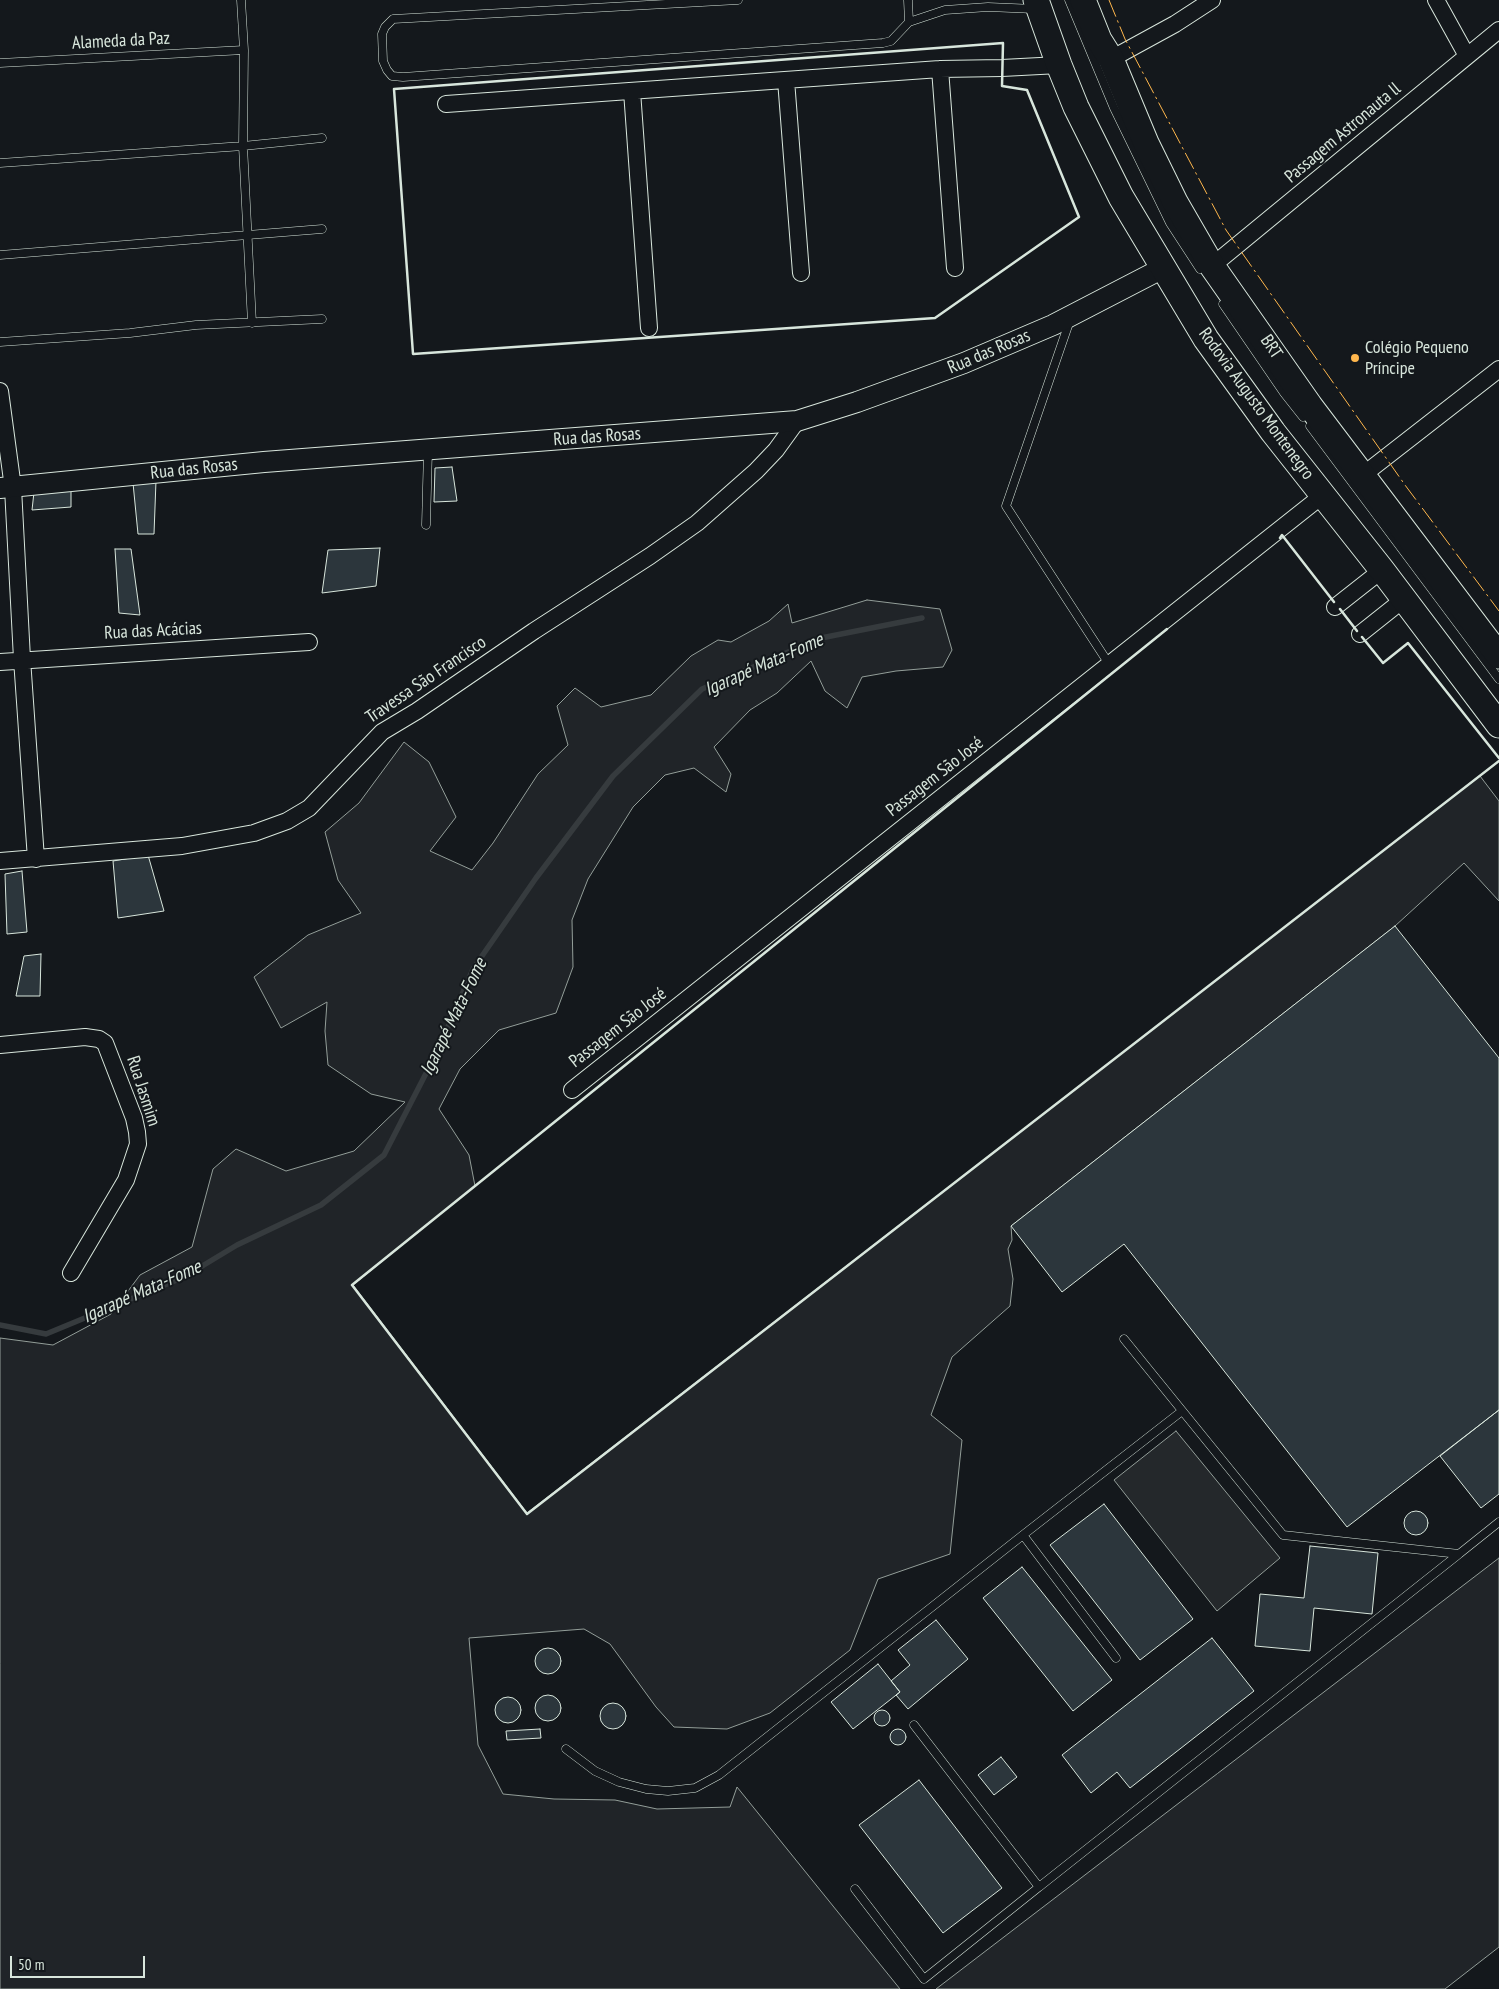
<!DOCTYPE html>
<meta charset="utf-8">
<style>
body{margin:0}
#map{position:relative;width:1499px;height:1989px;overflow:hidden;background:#14181c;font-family:"PT Sans Narrow",sans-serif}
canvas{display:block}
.scale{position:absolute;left:10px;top:1956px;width:135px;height:22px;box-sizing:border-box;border:2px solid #d8e6dc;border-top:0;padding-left:6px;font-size:15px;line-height:18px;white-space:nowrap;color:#d8e6dc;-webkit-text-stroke:4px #14181c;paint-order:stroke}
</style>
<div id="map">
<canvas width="1499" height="1989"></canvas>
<div class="scale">50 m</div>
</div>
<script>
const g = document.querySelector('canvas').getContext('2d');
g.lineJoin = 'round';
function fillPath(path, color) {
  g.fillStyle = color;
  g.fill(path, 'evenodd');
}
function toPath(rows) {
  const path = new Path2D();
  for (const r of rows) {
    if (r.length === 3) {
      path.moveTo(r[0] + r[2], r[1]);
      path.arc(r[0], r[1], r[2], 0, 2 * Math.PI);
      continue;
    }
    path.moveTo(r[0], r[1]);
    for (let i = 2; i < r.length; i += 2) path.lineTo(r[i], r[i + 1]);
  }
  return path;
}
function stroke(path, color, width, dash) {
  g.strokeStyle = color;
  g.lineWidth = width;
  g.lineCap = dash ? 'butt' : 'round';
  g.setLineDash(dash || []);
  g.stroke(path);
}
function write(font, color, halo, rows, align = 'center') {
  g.font = font + ' "PT Sans Narrow",sans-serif';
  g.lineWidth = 4;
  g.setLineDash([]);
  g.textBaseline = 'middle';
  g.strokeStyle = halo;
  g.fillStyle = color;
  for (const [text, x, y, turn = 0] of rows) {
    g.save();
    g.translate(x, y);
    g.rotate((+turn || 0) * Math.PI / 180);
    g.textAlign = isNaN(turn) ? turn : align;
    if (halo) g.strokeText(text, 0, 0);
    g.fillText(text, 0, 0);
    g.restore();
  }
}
const green = toPath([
 [867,600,940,609,952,650,943,667,896,671,862,677,847,708,825,691,811,661,777,693,750,710,714,747,731,774,726,792,694,768,665,775,633,807,588,879,572,920,573,967,556,1013,499,1030,460,1069,439,1109,469,1155,475,1186,353,1285,527,1513,1480,776,1499,801,1499,901,1464,863,1395,926,1011,1226,1012,1240,1008,1249,1013,1279,1010,1306,952,1357,931,1415,962,1440,950,1554,878,1579,850,1650,770,1713,727,1729,674,1727,656,1707,610,1644,584,1629,469,1638,478,1745,503,1794,554,1799,615,1800,657,1809,730,1807,737,1787,900,1989,0,1989,0,1338,53,1345,111,1314,140,1275,192,1247,213,1169,236,1149,286,1171,354,1151,405,1102,371,1094,328,1065,325,1031,327,1002,281,1028,254,977,308,935,361,913,338,880,325,832,359,803,404,742,429,762,456,817,430,851,472,870,493,843,538,774,568,745,557,706,575,688,601,707,651,695,691,656,718,640,731,642,769,621,788,604,792,623,867,600],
 [1499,1558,1499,1947,1445,1989,936,1989,1499,1558]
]);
const parking = toPath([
 [1176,1431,1280,1558,1217,1611,1114,1480,1176,1431]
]);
const stream = toPath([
 [0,1325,46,1334,184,1277,237,1245,321,1205,384,1155,437,1052,473,969,536,878,613,776,702,689,821,638,922,618]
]);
const building = toPath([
 [452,467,457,501,434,502,435,468,452,467],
 [156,481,154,534,138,534,133,483,156,481],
 [71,489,71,507,32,510,34,492,71,489],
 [380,548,376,586,322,593,328,550,380,548],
 [115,549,131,549,140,615,119,613,115,549],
 [148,855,164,911,118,918,113,861,148,855],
 [22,871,27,932,7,934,5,874,22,871],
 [1395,926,1499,1058,1499,1410,1347,1527,1124,1244,1062,1292,1011,1226,1395,926],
 [41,954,40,996,16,996,24,956,41,954],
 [1499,1410,1499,1494,1481,1508,1440,1456,1499,1410],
 [1104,1504,1193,1619,1140,1660,1050,1545,1104,1504],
 [1416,1523,12],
 [1310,1546,1378,1553,1372,1614,1314,1608,1310,1651,1255,1646,1260,1594,1304,1598,1310,1546],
 [1022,1567,1112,1680,1073,1711,983,1598,1022,1567],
 [936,1620,968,1659,908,1709,896,1695,900,1692,891,1681,910,1665,898,1650,936,1620],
 [1212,1638,1254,1691,1130,1788,1117,1772,1091,1793,1062,1755,1212,1638],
 [548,1661,13],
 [878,1664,900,1692,853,1729,831,1702,878,1664],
 [548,1708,13],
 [508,1710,13],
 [613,1716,13],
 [882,1718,8],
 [898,1737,8],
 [540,1729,541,1738,507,1740,506,1731,540,1729],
 [1001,1757,1017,1777,994,1795,978,1775,1001,1757],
 [919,1780,1002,1888,943,1933,859,1825,919,1780]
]);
const service = toPath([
 [241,0,244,50,243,146,252,323],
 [738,0,393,19,385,27,382,34,383,61,387,70,392,76,403,77,883,43,891,41,909,22,945,10,988,7,1035,9],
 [908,0,909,22],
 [1069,0,1114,108,1170,223,1200,269],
 [0,63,244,50],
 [0,163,243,146,322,138],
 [0,255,322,229],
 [1223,304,1284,393,1303,417],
 [1070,320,1006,506,1109,664],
 [0,342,130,333,196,325,322,319],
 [1310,426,1499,679],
 [426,525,428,450],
 [1124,1339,1283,1535,1459,1554,1499,1522],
 [1023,1535,1116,1658],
 [914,1725,1039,1887,1459,1554],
 [566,1749,595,1771,619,1782,646,1789,668,1791,695,1788,719,1775,1023,1535,1182,1411],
 [855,1889,924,1979,1039,1887]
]);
const minor = toPath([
 [1436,0,1467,56],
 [1111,59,1175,24,1212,0],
 [940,69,955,268],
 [786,80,801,273],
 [632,91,649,328],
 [446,104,940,69,1002,68,1059,65],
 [1212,266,1499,30],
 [0,391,13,488,22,659,36,859],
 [1363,475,1499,369],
 [1335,607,1382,570],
 [1360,634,1404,599],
 [0,662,309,642],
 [0,861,182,846,254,833,287,821,309,808,382,732,417,711,534,631,650,556,697,523,756,471,776,450,797,421],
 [0,1045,85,1037,99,1039,105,1043,134,1118,137,1132,138,1144,126,1180,71,1273],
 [572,1090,1323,495]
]);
const tertiary = toPath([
 [0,488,264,462,797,421,857,402,964,363,1053,325,1165,267]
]);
const primary = toPath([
 [1036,0,1059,65,1076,107,1121,197,1206,339,1273,432,1382,570,1499,725],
 [1083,0,1099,40,1111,59,1146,143,1175,202,1212,266,1310,406,1499,656]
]);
const wall = toPath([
 [1003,43,1002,86,1027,90,1079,217,935,318,413,354,394,89,1003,43],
 [1280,538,1282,535,1334,602],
 [1340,609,1357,631],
 [1167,629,352,1285,527,1514,1499,761],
 [1362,637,1383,663,1408,643,1499,758]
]);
const power = toPath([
 [1109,0,1125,39,1226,230,1405,485,1499,611]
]);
const markers = [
 [1355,358,5,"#ffb74d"]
];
const streetNames = [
 ["Alameda da Paz",121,41,-3],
 ["Passagem Astronauta ll",1343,133,-40],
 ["BRT",1271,347,56],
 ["Rua das Rosas",989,352,-23],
 ["Rodovia Augusto Montenegro",1256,404,54],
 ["Rua das Rosas",597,437,-4],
 ["Rua das Rosas",194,469,-6],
 ["Rua das Acácias",153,631,-3],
 ["Travessa São Francisco",426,680,-34],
 ["Passagem São José",935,777,-38],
 ["Passagem São José",618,1028,-38],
 ["Rua Jasmim",143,1091,72]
];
const poiNames = [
 ["Colégio Pequeno",1365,348],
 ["Príncipe",1365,369]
];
const waterNames = [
 ["Igarapé Mata-Fome",764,665,-24],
 ["Igarapé Mata-Fome",454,1017,-64],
 ["Igarapé Mata-Fome",142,1292,-24]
];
fillPath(green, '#202428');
stroke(green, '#939e99', 1);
fillPath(parking, '#24282b');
stroke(parking, '#939e99', 1);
stroke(stream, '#363b3e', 5.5);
fillPath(building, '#2c363c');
stroke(building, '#d8e6dc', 1);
stroke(service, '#d8e6dc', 9);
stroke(minor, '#d8e6dc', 18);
stroke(tertiary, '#d8e6dc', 22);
stroke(primary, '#d8e6dc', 27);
stroke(service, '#14181c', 8);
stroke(minor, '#14181c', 16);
stroke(tertiary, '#14181c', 20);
stroke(primary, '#14181c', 25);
stroke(wall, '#d8e6dc', 2.5);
stroke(power, '#ffb74d', 1, [18, 4, 2.5, 4]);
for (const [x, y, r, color] of markers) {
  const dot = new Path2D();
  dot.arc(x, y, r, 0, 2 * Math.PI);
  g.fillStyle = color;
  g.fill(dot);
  stroke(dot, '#14181c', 2);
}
write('18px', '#d8e6dc', '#14181c', streetNames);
write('18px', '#d8e6dc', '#14181c', poiNames, 'left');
write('italic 19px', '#d8e6dc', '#14181c', waterNames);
</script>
